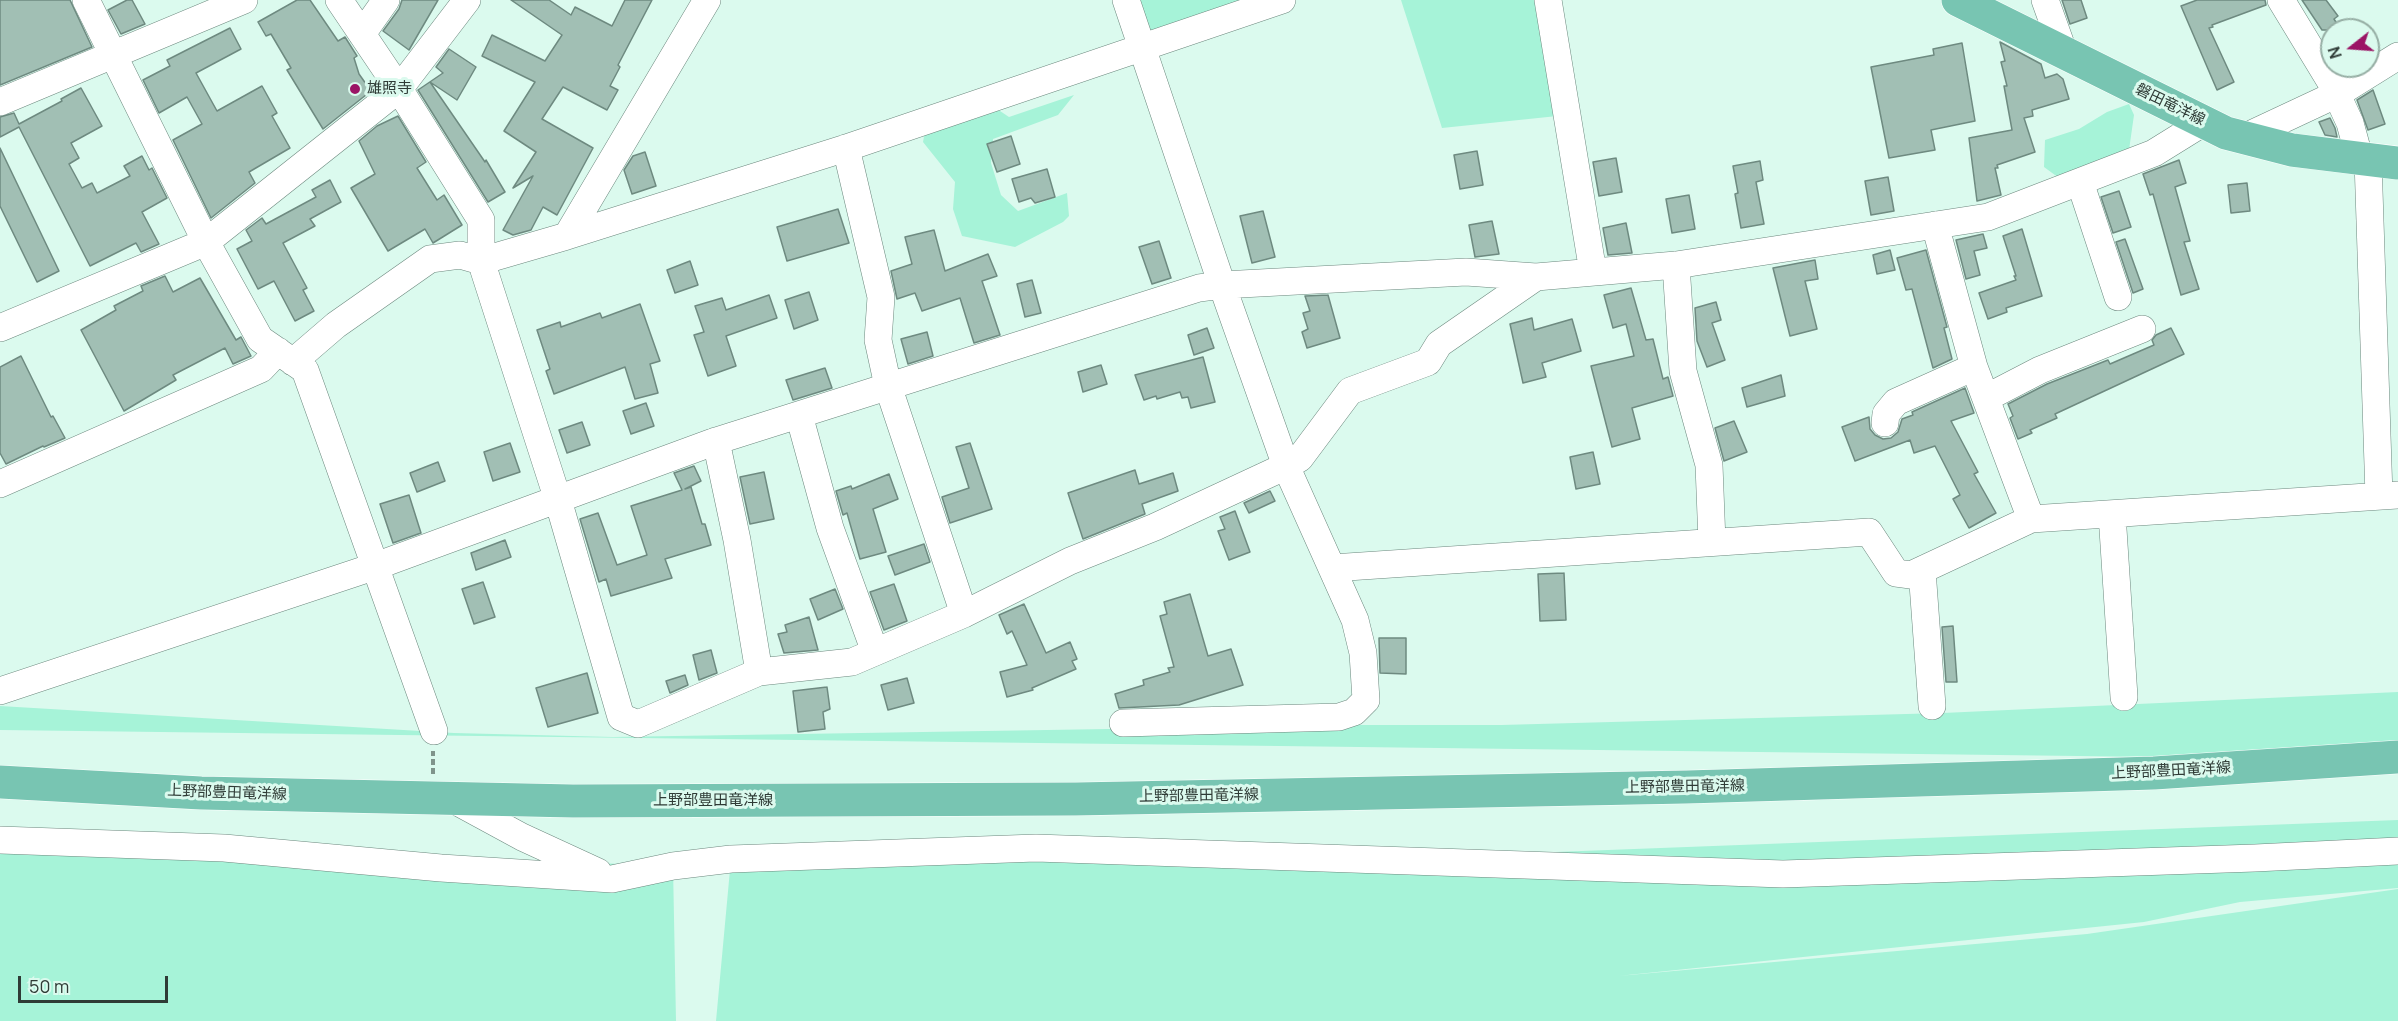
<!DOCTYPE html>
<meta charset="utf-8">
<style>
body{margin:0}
#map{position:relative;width:2398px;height:1021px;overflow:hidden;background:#dbfaee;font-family:Manrope,sans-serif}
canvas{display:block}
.north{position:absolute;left:2320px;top:18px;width:60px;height:60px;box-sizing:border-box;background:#dbfaee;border:2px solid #96aea4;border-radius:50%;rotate:253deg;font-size:16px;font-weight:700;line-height:24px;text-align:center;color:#2f3b36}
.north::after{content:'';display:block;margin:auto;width:21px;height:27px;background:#9b1465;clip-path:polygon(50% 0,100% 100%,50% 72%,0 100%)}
.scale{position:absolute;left:18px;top:976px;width:150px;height:27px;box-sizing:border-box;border:3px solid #2f3b36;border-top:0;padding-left:8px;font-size:18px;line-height:21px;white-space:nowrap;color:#2f3b36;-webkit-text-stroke:4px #dbfaee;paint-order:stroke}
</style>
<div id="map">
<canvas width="2398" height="1021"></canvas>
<div class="north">N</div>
<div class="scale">50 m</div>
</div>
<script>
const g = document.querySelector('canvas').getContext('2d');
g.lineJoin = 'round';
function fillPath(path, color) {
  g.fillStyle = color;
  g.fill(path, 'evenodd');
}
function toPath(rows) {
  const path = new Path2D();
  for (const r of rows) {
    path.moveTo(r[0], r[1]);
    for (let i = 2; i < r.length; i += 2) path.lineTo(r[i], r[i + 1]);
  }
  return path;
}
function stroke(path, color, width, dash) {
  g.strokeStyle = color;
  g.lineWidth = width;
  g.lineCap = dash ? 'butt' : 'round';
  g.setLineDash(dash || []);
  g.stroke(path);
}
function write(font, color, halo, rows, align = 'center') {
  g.font = font + ' Manrope,"Noto Sans JP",sans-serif';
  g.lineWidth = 6;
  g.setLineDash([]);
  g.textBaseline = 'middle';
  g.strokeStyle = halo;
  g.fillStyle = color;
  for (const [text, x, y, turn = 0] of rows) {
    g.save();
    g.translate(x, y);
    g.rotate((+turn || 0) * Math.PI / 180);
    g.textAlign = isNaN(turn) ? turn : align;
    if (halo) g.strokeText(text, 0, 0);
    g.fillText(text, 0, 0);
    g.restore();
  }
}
const green = toPath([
 [1127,0,1246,0,1140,38],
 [1401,0,1548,0,1567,115,1442,128],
 [1074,95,1058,115,993,139,991,163,1001,195,1018,211,1067,193,1069,216,1063,222,1015,247,962,236,953,209,955,182,923,142,927,121,985,101,1009,117],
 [2129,104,2134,115,2129,150,2059,178,2044,167,2045,140,2079,129,2107,112],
 [2398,692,2398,760,0,730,0,706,454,733,613,737,1357,725,1501,725,1943,713],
 [2398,820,2398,888,2240,902,2144,922,1618,976,2087,934,2398,889,2398,1021,716,1021,731,859,1292,862],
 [0,840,673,866,676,1021,0,1021]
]);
const building = toPath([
 [0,0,70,0,92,47,0,85,0,0],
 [127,0,132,0,145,24,121,34,108,10,127,0],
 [297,0,310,0,338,41,345,37,357,56,354,58,359,74,371,91,323,129,287,70,291,68,271,34,266,36,258,22,297,0],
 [402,0,438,0,409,50,383,31,399,9,402,0],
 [511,0,549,0,571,15,575,7,612,26,625,0,652,0,618,65,620,67,610,86,618,90,607,110,563,87,542,119,593,148,557,215,543,207,531,230,513,235,503,230,533,176,513,188,536,152,504,131,535,82,482,56,492,35,545,61,562,35,511,0],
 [2062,0,2081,0,2087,18,2070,24,2062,0],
 [2197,0,2265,0,2266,5,2212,25,2213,27,2209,28,2234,82,2217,90,2181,6,2197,0],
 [2302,0,2326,0,2338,16,2334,19,2341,30,2322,30,2302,0],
 [230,28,241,49,196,73,217,111,262,86,277,113,272,116,290,148,249,172,255,183,211,218,173,140,202,124,187,97,159,113,143,80,170,66,167,60,230,28],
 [2000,42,2041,64,2045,78,2057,74,2063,79,2069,99,2032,110,2033,116,2024,118,2035,152,1997,165,1998,168,1995,168,2001,195,1977,201,1969,138,2012,130,2004,86,2007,86,2001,62,2005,61,2000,42],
 [1962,43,1975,121,1931,130,1935,150,1889,158,1871,67,1934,55,1933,49,1962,43],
 [449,49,476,67,457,100,430,82,485,162,486,160,505,192,488,202,418,90,443,73,436,67,449,49],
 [81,88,102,126,71,143,79,158,69,164,82,188,92,183,97,193,130,176,124,166,142,156,149,170,152,168,167,198,142,212,159,244,141,252,136,243,90,266,19,127,0,137,0,117,14,113,19,124,62,101,61,99,81,88],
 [2373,90,2385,124,2368,130,2357,100,2373,90],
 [398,116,426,162,417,168,437,200,444,195,462,225,433,243,425,229,388,251,351,188,375,174,359,141,377,126,398,116],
 [2330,118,2335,128,2337,137,2325,135,2319,122,2330,118],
 [1011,136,1020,164,997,172,987,144,1011,136],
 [0,148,59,271,37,282,0,206,0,148],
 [1477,151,1483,185,1460,189,1454,155,1477,151],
 [645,152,656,186,632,194,624,170,633,156,645,152],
 [1616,158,1622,192,1599,196,1593,162,1616,158],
 [2179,160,2186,183,2175,187,2190,241,2184,242,2199,289,2181,295,2153,194,2150,195,2143,174,2179,160],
 [1760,161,1763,180,1756,182,1764,224,1741,228,1735,194,1738,193,1733,166,1760,161],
 [1047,169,1055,197,1035,203,1031,198,1019,202,1012,179,1047,169],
 [1888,177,1894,211,1871,215,1865,181,1888,177],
 [330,180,341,202,310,219,315,226,283,243,307,288,303,290,314,311,295,321,274,281,258,289,237,249,252,241,246,230,262,218,266,224,316,197,312,190,330,180],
 [2247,183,2250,211,2231,213,2228,185,2247,183],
 [2119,191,2131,227,2113,233,2101,197,2119,191],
 [1689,195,1695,229,1672,233,1666,199,1689,195],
 [838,209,849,243,787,261,777,227,838,209],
 [1263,211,1275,257,1252,263,1240,216,1263,211],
 [1492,221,1499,254,1475,257,1469,225,1492,221],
 [1626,223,1632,253,1608,255,1603,228,1626,223],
 [2022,229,2042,296,2006,308,2007,312,1988,319,1979,293,2016,280,2014,276,2016,276,2003,236,2022,229],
 [934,230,945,271,988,254,997,276,982,281,1000,335,974,343,960,298,922,311,915,293,897,299,891,271,912,264,905,237,934,230],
 [1983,234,1987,248,1974,251,1980,275,1966,279,1956,240,1983,234],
 [2125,239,2143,289,2133,293,2116,242,2125,239],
 [1159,241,1171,278,1152,284,1139,247,1159,241],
 [1890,250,1895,270,1877,274,1873,255,1890,250],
 [1926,250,1947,327,1944,328,1952,359,1933,368,1912,289,1906,290,1897,258,1926,250],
 [1815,260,1818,279,1805,281,1817,329,1790,336,1773,268,1815,260],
 [690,261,698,285,675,293,667,270,690,261],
 [165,276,173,292,200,278,236,340,241,337,251,356,233,364,225,348,173,375,176,380,124,411,81,330,116,310,114,306,143,291,141,286,165,276],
 [1032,280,1041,313,1025,317,1017,284,1032,280],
 [1631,288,1646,340,1653,339,1663,379,1668,377,1673,396,1632,408,1640,439,1612,447,1591,366,1634,356,1626,324,1613,328,1604,295,1631,288],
 [809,292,818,320,794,329,785,300,809,292],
 [769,295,777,318,726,336,736,366,708,376,694,335,704,332,695,306,722,298,726,310,769,295],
 [1328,295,1340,338,1307,348,1302,332,1308,329,1303,313,1310,311,1305,296,1328,295],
 [1716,302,1721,320,1712,323,1725,360,1707,367,1697,341,1695,308,1716,302],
 [640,304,660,361,650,364,658,393,635,399,625,367,554,394,546,371,550,369,537,330,560,322,561,327,600,313,602,318,640,304],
 [1532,318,1534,330,1572,319,1581,351,1542,363,1546,377,1523,383,1510,324,1532,318],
 [1207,328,1214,348,1194,355,1188,335,1207,328],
 [2171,328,2184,354,2055,414,2057,418,2030,430,2032,433,2018,439,2010,418,2013,416,2008,404,2047,384,2108,360,2110,364,2154,345,2152,340,2156,335,2171,328],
 [927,332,933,356,908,364,901,339,927,332],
 [21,356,51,417,53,416,65,438,44,447,43,446,6,464,0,453,0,367,21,356],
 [1203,357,1215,402,1191,408,1188,397,1182,398,1180,392,1157,399,1156,396,1144,400,1135,375,1203,357],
 [1101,365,1107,384,1083,392,1078,372,1101,365],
 [825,368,832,388,793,400,786,380,825,368],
 [1781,375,1785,396,1747,407,1742,388,1781,375],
 [1965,388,1974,413,1951,421,1978,472,1974,474,1996,513,1969,528,1953,499,1960,495,1935,446,1914,453,1910,440,1855,461,1842,427,1869,417,1870,429,1875,435,1883,439,1891,438,1898,432,1902,419,1913,415,1912,412,1965,388],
 [646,403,654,426,631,434,623,411,646,403],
 [1734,421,1747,452,1724,461,1715,428,1734,421],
 [582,422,590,445,567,453,559,430,582,422],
 [510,443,520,472,493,481,484,452,510,443],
 [970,443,992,509,950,523,942,497,969,488,956,447,970,443],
 [1593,452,1600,484,1576,489,1570,457,1593,452],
 [438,462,445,481,417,492,410,473,438,462],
 [694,466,701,481,685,489,691,487,702,524,705,524,711,545,665,559,672,578,611,596,606,579,599,582,580,519,598,513,617,565,647,555,631,506,682,490,674,473,694,466],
 [1135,470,1139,484,1173,473,1178,491,1142,504,1145,514,1083,539,1068,493,1135,470],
 [764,472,774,519,750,524,740,477,764,472],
 [889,474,898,499,873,509,886,552,860,559,847,513,843,515,836,491,851,486,852,489,889,474],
 [1270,491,1275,501,1249,513,1244,503,1270,491],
 [409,495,421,533,393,543,380,504,409,495],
 [1235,511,1250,552,1229,560,1218,531,1225,529,1220,517,1235,511],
 [505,540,511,557,476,570,471,553,505,540],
 [924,544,930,562,895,575,888,556,924,544],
 [1564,573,1566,620,1540,621,1538,574,1564,573],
 [483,582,495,617,474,624,462,589,483,582],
 [894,584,907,621,884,630,870,592,894,584],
 [835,589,843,609,818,620,810,599,835,589],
 [1190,594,1208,656,1231,649,1243,685,1179,705,1119,708,1115,694,1144,685,1143,680,1170,672,1168,668,1174,667,1160,616,1167,614,1164,602,1190,594],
 [1024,604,1046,653,1070,642,1077,659,1072,661,1076,669,1032,688,1033,690,1007,697,1000,672,1027,665,1012,631,1007,634,999,615,1024,604],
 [809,617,818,650,784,653,778,634,787,632,785,625,809,617],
 [1953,626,1957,682,1946,682,1942,627,1953,626],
 [1379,638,1406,638,1406,674,1380,673,1379,638],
 [711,650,717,673,699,680,693,655,711,650],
 [587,673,598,713,548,727,536,688,587,673],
 [685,675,688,685,670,693,666,681,685,675],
 [907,678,914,703,888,710,881,685,907,678],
 [827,687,830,709,823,712,825,729,798,732,793,691,827,687]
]);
const path = toPath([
 [433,774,433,751]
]);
const minor = toPath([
 [86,0,206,242,260,339,305,370,434,731],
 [339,0,399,89,481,220,481,261,558,500,621,717,638,724,759,672,852,662,964,614,1070,561,1155,527,1286,466,1300,458,1350,391,1428,362,1439,344,1536,277],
 [1548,0,1593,272],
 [2045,0,2064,53],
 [2281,0,2332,84,2350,123,2360,160],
 [362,34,386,0],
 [0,102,244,0],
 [2243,138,2337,94,2398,56],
 [846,148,881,297,878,340,888,386,964,614],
 [2368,160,2379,496],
 [2080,182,2118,297],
 [1935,225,1974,367,2031,519],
 [567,236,707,0],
 [1676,265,1683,371,1709,465,1712,542],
 [0,328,206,242,399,89,467,0],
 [293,362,336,325,430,259,460,255,481,261,567,236,846,148,1282,0],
 [1986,398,2040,370,2142,329],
 [799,415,830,528,875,652],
 [1885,423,1886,414,1896,402,1974,367],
 [716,441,737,540,759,672],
 [0,484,261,369,278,351],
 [2112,514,2124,697],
 [1332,568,1869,532,1896,573,1911,575,2031,519,2398,495],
 [1922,570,1932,706],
 [0,691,376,566,716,441,1199,288,1222,285,1466,272,1536,277,1676,265,1988,217,2154,153,2204,122],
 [1123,723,1339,717,1354,712,1366,700,1363,653,1355,620,1286,466,1222,285,1126,0],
 [452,799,522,837,598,872],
 [0,840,224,848,441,868,612,879,673,866,731,859,1036,848,1783,874,2255,858,2398,851]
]);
const major = toPath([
 [1958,0,2226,133,2292,150,2398,163],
 [0,782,201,793,573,801,1076,799,1687,787,2154,773,2398,757]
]);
const markers = [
 [355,89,6,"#9b1465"]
];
const poiNames = [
 ["雄照寺",367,89]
];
const streetNames = [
 ["磐田竜洋線",2170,105,26],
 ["上野部豊田竜洋線",2171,771,-3],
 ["上野部豊田竜洋線",1685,787,-1],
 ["上野部豊田竜洋線",227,793,2],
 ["上野部豊田竜洋線",1199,796,-1],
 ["上野部豊田竜洋線",713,801]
];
fillPath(green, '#a6f3d8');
fillPath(building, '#a1bfb4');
stroke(building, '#6e8a80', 1.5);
stroke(minor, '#6c887e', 28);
stroke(major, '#fff', 34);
stroke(path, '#7f948b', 4, [6, 3]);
stroke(minor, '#fff', 27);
stroke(major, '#78c5b2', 33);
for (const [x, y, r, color] of markers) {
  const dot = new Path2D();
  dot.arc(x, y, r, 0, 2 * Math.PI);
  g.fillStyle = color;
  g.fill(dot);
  stroke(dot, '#dbfaee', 2);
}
write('15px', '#2f3b36', '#dbfaee', poiNames, 'left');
write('15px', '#2f3b36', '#dbfaee', streetNames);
</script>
